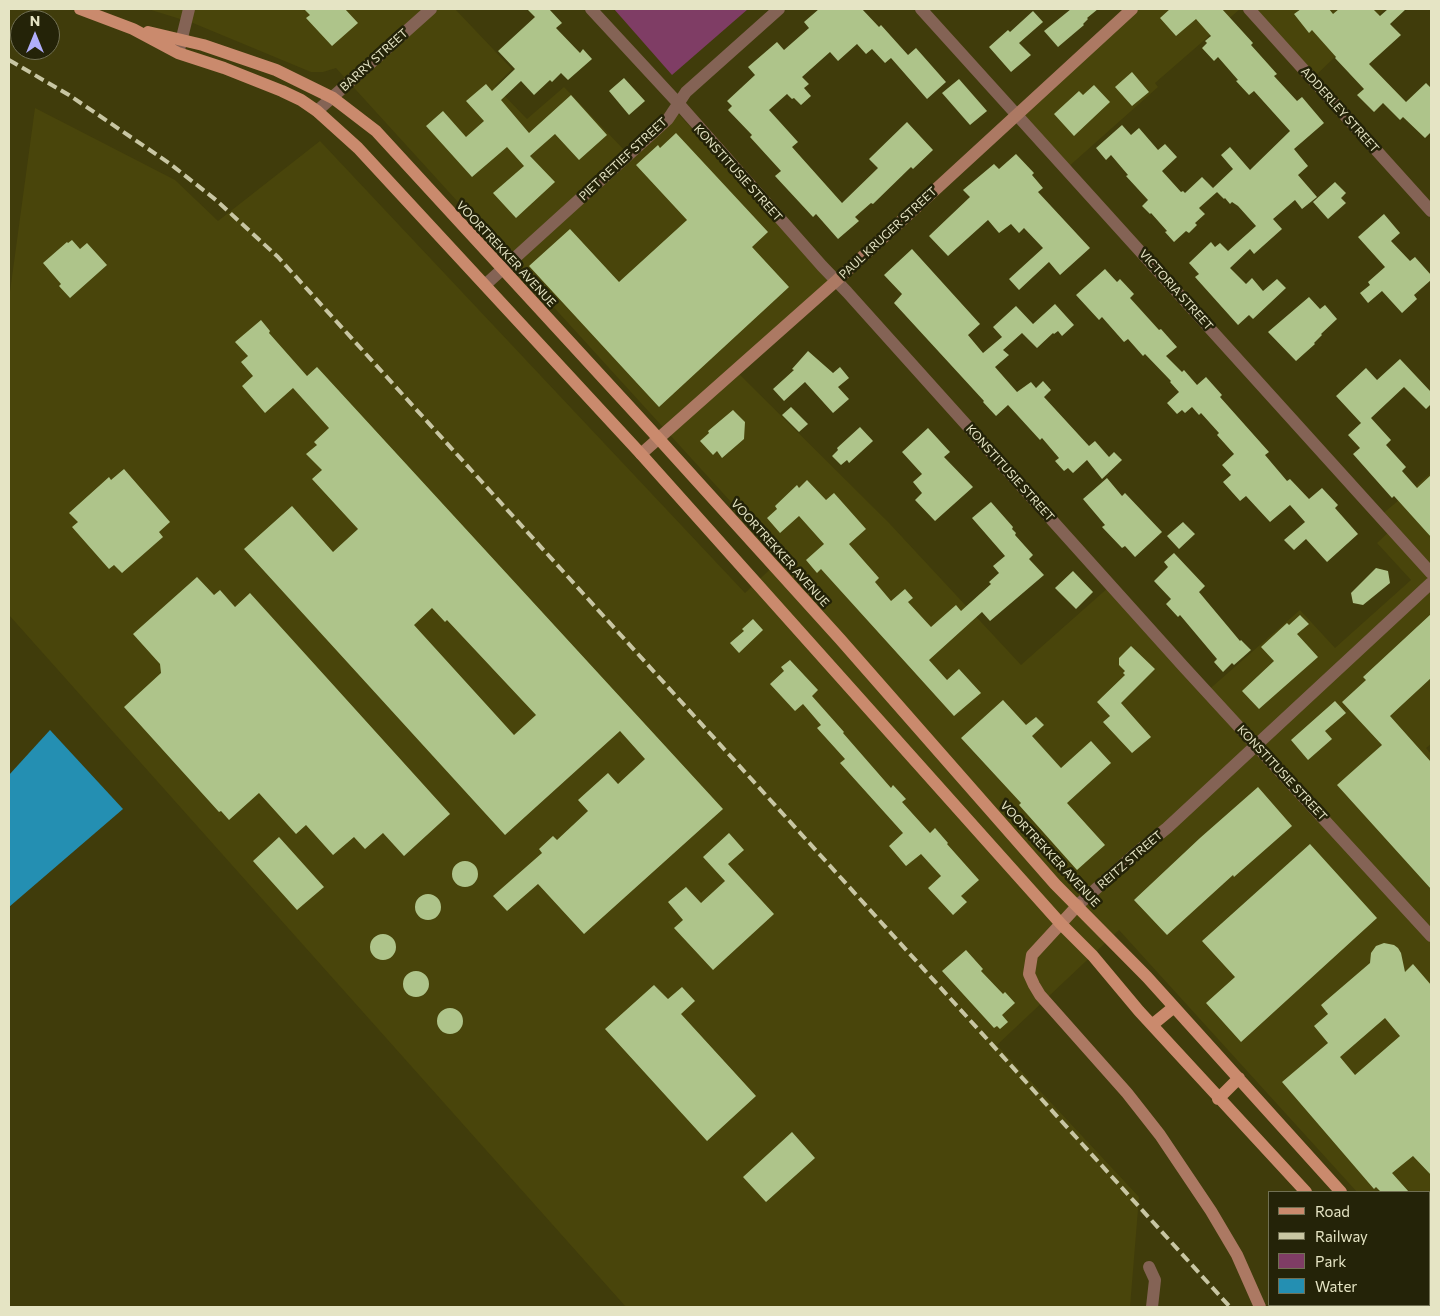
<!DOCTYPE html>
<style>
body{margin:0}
#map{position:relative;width:1440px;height:1316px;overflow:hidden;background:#403c0b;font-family:Commissioner,sans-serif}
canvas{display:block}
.frame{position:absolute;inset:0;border:10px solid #e5e4c4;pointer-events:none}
.legend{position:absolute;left:1268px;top:1191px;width:162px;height:115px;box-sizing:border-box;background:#242308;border:1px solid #717053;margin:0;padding:6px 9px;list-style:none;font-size:15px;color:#e5e4c4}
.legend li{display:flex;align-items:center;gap:10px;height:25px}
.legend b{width:25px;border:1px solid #717053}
.north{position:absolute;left:10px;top:10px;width:50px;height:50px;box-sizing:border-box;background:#242308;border:1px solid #717053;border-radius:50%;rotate:0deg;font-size:14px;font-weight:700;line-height:20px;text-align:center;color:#e5e4c4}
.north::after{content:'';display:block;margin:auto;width:18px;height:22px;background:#b0aefa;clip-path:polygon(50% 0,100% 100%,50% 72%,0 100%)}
</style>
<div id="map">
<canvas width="1440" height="1316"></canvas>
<div class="frame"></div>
<ul class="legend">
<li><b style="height:6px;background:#ca8a6d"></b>Road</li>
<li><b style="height:6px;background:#c8c6a3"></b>Railway</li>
<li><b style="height:14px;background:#7f3d65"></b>Park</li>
<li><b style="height:14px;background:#248fb2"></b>Water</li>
</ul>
<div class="north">N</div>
</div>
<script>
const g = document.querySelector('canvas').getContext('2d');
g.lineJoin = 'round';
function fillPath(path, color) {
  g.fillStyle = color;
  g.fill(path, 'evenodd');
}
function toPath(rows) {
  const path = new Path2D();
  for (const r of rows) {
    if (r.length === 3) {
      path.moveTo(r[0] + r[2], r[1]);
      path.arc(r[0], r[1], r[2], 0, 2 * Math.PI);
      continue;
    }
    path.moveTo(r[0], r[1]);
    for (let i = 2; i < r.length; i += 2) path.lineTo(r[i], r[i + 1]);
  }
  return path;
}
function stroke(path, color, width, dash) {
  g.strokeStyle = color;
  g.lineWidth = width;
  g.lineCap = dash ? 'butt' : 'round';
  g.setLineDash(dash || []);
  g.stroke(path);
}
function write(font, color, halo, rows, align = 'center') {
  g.font = font + ' Commissioner,sans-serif';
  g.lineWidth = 5;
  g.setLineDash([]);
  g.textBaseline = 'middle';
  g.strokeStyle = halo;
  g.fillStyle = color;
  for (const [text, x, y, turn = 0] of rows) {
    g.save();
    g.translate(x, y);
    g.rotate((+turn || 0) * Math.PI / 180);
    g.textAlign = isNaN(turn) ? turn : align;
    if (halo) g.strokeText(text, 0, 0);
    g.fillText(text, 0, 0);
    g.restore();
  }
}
const built = toPath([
 [148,9,420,9,423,12,427,9,455,9,512,69,495,86,527,119,564,87,626,152,674,109,832,283,736,371,889,523,1021,665,1110,586,1205,693,1300,610,1335,648,1411,580,1377,543,1392,529,1380,516,1431,473,1431,744,1426,748,1431,754,1431,1275,1429,1272,1429,1192,1357,1192,1119,930,997,1045,1139,1197,1130,1307,626,1307,9,615,9,299,35,108,175,180,218,221,320,141,745,593,782,558,336,68,323,72,311,72,193,23],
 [1138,9,1240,9,1155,83,1158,87,1067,168,1020,116],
 [1252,9,1385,9,1313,78]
]);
const green = toPath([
 [614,9,748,9,672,75]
]);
const water = toPath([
 [50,730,123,809,9,907,9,775]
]);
const building = toPath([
 [304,9,345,9,358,23,332,46,306,18,310,15],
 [527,9,549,9,562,23,556,28,580,53,583,49,592,59,568,80,561,73,552,82,550,80,534,95,521,81,501,100,529,133,571,95,607,135,579,160,555,134,530,156,555,182,516,218,493,193,524,166,507,147,472,177,426,126,443,111,466,137,484,121,466,101,486,84,492,91,515,69,498,51,535,17],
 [819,9,862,9,879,27,881,25,908,55,916,48,946,82,927,99,891,58,885,63,872,49,866,54,857,44,838,61,830,52,802,77,809,84,804,88,811,96,801,105,794,98,792,99,787,94,769,110,798,142,792,147,842,203,878,168,869,159,907,122,933,150,913,169,911,167,873,204,871,203,855,217,859,221,838,239,816,214,813,217,775,176,781,171,750,137,752,135,728,110,732,106,727,101,755,75,748,67,777,42,784,50,809,28,804,22],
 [1071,9,1098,9,1087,18,1088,19,1083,24,1084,25,1058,47,1044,31],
 [1170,9,1222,9,1253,43,1251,45,1277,74,1274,76,1297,101,1302,97,1324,123,1294,149,1308,166,1298,175,1317,197,1302,209,1295,200,1273,219,1282,229,1254,254,1250,249,1230,268,1246,284,1252,278,1263,291,1277,279,1286,288,1253,319,1249,315,1238,325,1195,277,1199,274,1189,263,1211,242,1215,247,1220,243,1228,251,1256,226,1238,206,1232,202,1230,204,1225,198,1224,199,1213,188,1233,169,1221,155,1230,147,1250,170,1290,131,1254,91,1249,95,1236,81,1238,80,1218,57,1214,61,1202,48,1207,43,1205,41,1211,36,1196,19,1176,36,1160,18],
 [1301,9,1329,9,1333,14,1339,9,1373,9,1380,16,1388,9,1406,9,1390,24,1401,35,1369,64,1406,102,1426,83,1431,88,1431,132,1425,138,1403,117,1400,120,1383,103,1374,112,1357,95,1364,89,1335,58,1336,57,1312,30,1309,33,1294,14],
 [1033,11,1043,22,1019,43,1031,55,1011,72,989,47,1008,30,1010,32],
 [1132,72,1149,92,1132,106,1115,87],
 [624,78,645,101,629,115,609,91],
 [959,79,987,111,970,125,942,93],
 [1094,85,1110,102,1074,136,1054,114,1079,91,1083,95],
 [1122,125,1131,135,1139,128,1158,150,1165,144,1177,157,1162,171,1181,192,1183,191,1185,193,1202,177,1217,192,1199,208,1205,214,1195,223,1197,225,1189,233,1186,231,1174,242,1165,232,1167,231,1151,213,1150,214,1142,206,1148,200,1126,176,1128,175,1111,155,1106,160,1096,148],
 [676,133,768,232,752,247,789,287,659,407,529,266,570,229,619,282,687,220,636,165,658,145,660,148],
 [1016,154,1034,173,1032,175,1043,188,1038,192,1090,248,1060,275,1049,262,1019,290,1009,279,1043,248,1024,228,1019,233,1011,224,999,233,988,220,948,256,929,236,970,197,963,190,994,164,999,169],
 [1335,182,1346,193,1341,198,1346,203,1328,219,1313,202],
 [1384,214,1400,233,1391,241,1410,261,1415,257,1431,275,1431,280,1414,295,1417,299,1402,313,1382,291,1368,303,1360,293,1370,285,1368,282,1385,267,1358,237],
 [72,240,80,249,87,243,107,265,70,298,59,286,61,284,43,263,67,242,68,243],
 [912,249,980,324,968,335,983,353,1002,337,993,327,1016,306,1033,324,1055,304,1074,325,1062,336,1058,331,1054,334,1053,333,1037,348,1022,333,1003,350,1009,355,995,367,1017,392,1031,382,1036,388,1043,381,1051,390,1044,397,1089,446,1095,441,1109,457,1114,452,1122,460,1102,479,1087,460,1073,473,1068,468,1064,471,1055,461,1059,458,1042,438,1040,440,1008,405,996,416,983,402,984,401,894,303,902,294,884,275],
 [1105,269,1117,282,1120,279,1134,294,1130,298,1159,330,1161,329,1177,347,1166,356,1182,372,1184,370,1197,385,1206,377,1222,395,1220,397,1269,452,1265,455,1287,481,1290,479,1309,499,1322,488,1338,505,1335,508,1358,534,1327,562,1306,539,1294,550,1284,540,1305,522,1290,505,1270,522,1246,496,1240,501,1223,482,1231,475,1222,465,1234,454,1217,435,1219,433,1201,413,1199,415,1192,407,1185,413,1182,410,1177,414,1167,403,1179,392,1170,382,1171,381,1145,354,1143,356,1128,339,1124,342,1102,317,1099,320,1076,295],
 [1309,297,1320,309,1325,305,1337,319,1321,334,1322,335,1314,343,1315,344,1296,361,1268,332],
 [261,320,270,331,269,333,307,376,317,367,723,809,584,934,538,884,507,911,493,896,542,853,539,849,553,836,557,840,588,811,578,800,608,773,618,784,645,759,620,731,505,835,244,549,292,506,333,552,358,529,312,479,322,470,306,454,317,445,314,442,329,428,293,388,265,413,242,386,253,376,241,362,248,356,235,342],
 [432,608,445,622,447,620,536,715,514,735,414,625],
 [808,351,833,373,840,367,849,378,838,387,849,399,833,413,805,382,784,401,773,389,794,370,792,369],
 [1400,359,1431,392,1431,404,1426,409,1404,387,1371,418,1391,440,1386,445,1406,467,1402,471,1417,488,1431,475,1431,537,1394,496,1392,498,1353,454,1360,448,1348,435,1361,423,1336,396,1366,368,1377,380],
 [791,407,808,424,799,432,782,415],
 [733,410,745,422,744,439,722,458,717,451,713,455,700,441,709,433,708,431],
 [860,427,873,441,849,463,847,460,841,465,832,456,838,450,837,448],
 [928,428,950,452,944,457,973,487,935,521,915,500,922,493,913,482,922,474,902,452],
 [124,469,170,522,159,532,163,537,122,573,114,565,109,569,72,527,78,522,69,513,109,477,111,480],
 [1107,478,1122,496,1125,493,1162,532,1135,557,1125,546,1122,548,1102,527,1105,525,1083,499],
 [807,480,826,500,834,493,866,529,849,544,879,578,875,582,891,601,905,589,913,598,908,602,931,627,956,605,961,611,991,584,989,582,999,573,993,566,1005,556,972,518,991,502,1013,527,1012,529,1016,533,1015,535,1033,555,1029,559,1044,575,990,621,982,612,929,660,947,680,959,669,981,693,954,716,821,569,817,573,806,560,824,544,799,516,780,533,767,518,777,509,775,506,797,485,799,488],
 [1183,522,1195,534,1179,549,1167,536],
 [1174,553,1205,586,1199,592,1240,641,1241,640,1251,650,1234,665,1232,663,1223,672,1214,662,1217,659,1180,615,1178,617,1166,604,1171,599,1154,581,1168,567,1164,562],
 [1376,568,1388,571,1390,583,1363,605,1353,603,1351,593],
 [1073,571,1093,592,1076,609,1055,588],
 [197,577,214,595,220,590,235,607,250,593,450,814,404,856,383,833,365,849,354,837,333,855,306,825,296,834,259,793,229,820,221,811,219,812,124,707,161,673,160,664,133,634],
 [1431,614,1431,678,1390,716,1431,762,1431,889,1337,785,1382,745,1342,702,1366,680,1363,677],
 [1300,615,1309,624,1297,634,1318,657,1259,709,1242,691,1274,661,1261,647,1287,623,1289,625],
 [753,619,763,630,739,653,730,643,744,631,742,629],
 [1131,646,1155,669,1121,703,1151,737,1132,753,1103,722,1110,716,1097,702,1125,675,1123,673,1125,671,1119,665,1119,658],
 [790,660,818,690,812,696,844,732,843,733,891,788,893,785,906,799,902,802,930,833,935,828,948,843,947,844,979,880,961,896,967,902,953,915,928,888,941,876,921,854,906,866,889,846,903,833,840,763,845,759,817,728,821,725,803,704,795,711,770,684,784,671,781,667],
 [1003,700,1026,725,1036,717,1044,725,1032,736,1061,768,1091,741,1111,763,1067,803,1105,845,1077,870,1019,805,1021,803,961,738],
 [1335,701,1346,713,1325,731,1332,739,1308,760,1291,740],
 [1258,787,1292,826,1234,877,1233,875,1167,935,1134,900,1200,838],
 [729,833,744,850,728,864,774,914,713,970,674,928,683,920,668,902,686,887,701,903,725,881,703,857],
 [279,837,324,887,297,910,253,861],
 [1310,844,1377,918,1241,1042,1206,1003,1235,977,1202,941],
 [465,874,13],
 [428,907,13],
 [383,947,13],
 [1384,943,1394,945,1398,948,1401,953,1405,972,1413,964,1431,985,1431,1175,1413,1156,1392,1173,1409,1192,1381,1192,1376,1187,1374,1189,1282,1082,1328,1043,1314,1026,1328,1014,1321,1005,1370,963,1371,953,1376,946],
 [1385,1018,1400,1036,1355,1075,1340,1057],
 [966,950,983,969,981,971,1003,994,1005,992,1015,1003,1002,1015,1008,1022,1000,1029,997,1026,994,1028,942,971],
 [416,984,13],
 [654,985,668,999,682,987,695,1001,681,1014,756,1096,707,1141,605,1029],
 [450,1021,13],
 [792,1132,815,1158,766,1202,743,1177]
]);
const street = toPath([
 [591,9,678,103,822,266,847,292,1183,666,1431,936],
 [921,9,1431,573],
 [1249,9,1431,211],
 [179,50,189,9],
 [317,111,431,9],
 [485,285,668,119,686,92,779,9],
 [1078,905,1136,853,1167,828,1431,583],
 [1149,1267,1155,1280,1152,1307]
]);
const secondary = toPath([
 [641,454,836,281,1132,9],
 [1078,905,1032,955,1029,974,1034,985,1040,995,1127,1093,1160,1135,1211,1211,1237,1255,1260,1307]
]);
const primary = toPath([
 [80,9,133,29,178,53,224,68,282,91,301,100,317,111,358,148,641,454,1061,924,1093,956,1139,1011,1306,1192],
 [148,32,203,45,276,70,333,98,376,131,659,439,840,639,1055,884,1147,977,1341,1192],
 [1152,1025,1174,1007],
 [1218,1099,1239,1078],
 [1429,1291,1431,1294],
 [1410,1305,1412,1307]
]);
const rail = toPath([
 [9,60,69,95,169,163,216,200,278,257,1230,1307]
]);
const streetNames = [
 ["BARRY STREET",374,60,-42],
 ["ADDERLEY STREET",1340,110,48],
 ["PIET RETIEF STREET",623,159,-43],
 ["KONSTITUSIE STREET",738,173,48],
 ["PAUL KRUGER STREET",888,233,-43],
 ["VOORTREKKER AVENUE",506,254,47],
 ["VICTORIA STREET",1176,290,48],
 ["KONSTITUSIE STREET",1010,473,48],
 ["VOORTREKKER AVENUE",780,553,48],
 ["KONSTITUSIE STREET",1282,773,47],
 ["VOORTREKKER AVENUE",1050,854,47],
 ["REITZ STREET",1130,860,-41]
];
fillPath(built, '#49450b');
fillPath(green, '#7f3d65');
fillPath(water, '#248fb2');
fillPath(building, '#aec48a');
stroke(street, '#846355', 12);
stroke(secondary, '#ac7963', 12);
stroke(primary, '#ca8a6d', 12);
stroke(rail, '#c8c6a3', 4, [10, 5]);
write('12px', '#e5e4c4', '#242308', streetNames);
</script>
